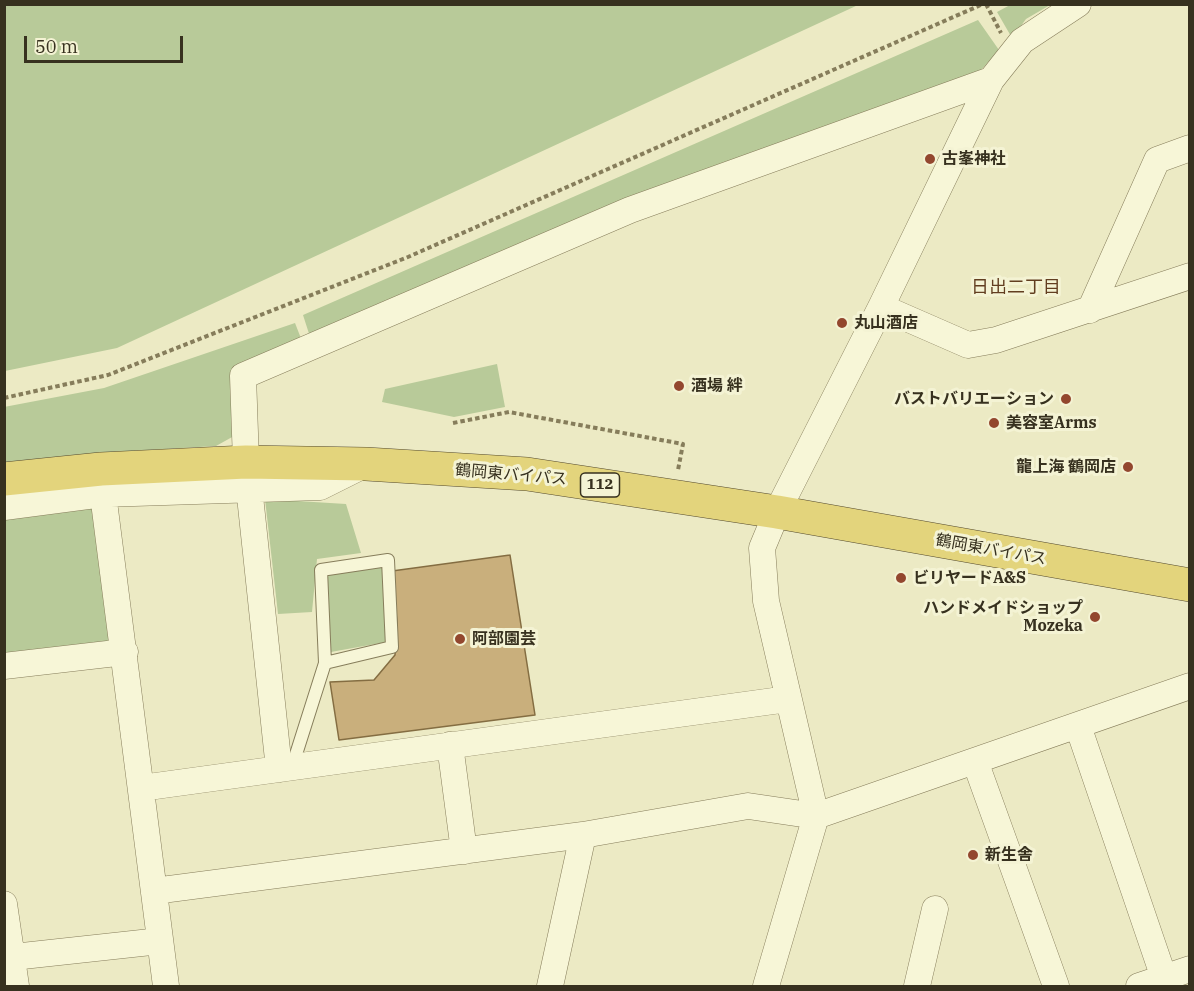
<!DOCTYPE html>
<meta charset="utf-8">
<style>
body{margin:0}
#map{position:relative;width:1194px;height:991px;overflow:hidden;background:#eceac4;font-family:"IBM Plex Serif",serif}
canvas{display:block}
.frame{position:absolute;inset:0;border:6px solid #37311f;pointer-events:none}
.scale{position:absolute;left:24px;top:36px;width:159px;height:27px;box-sizing:border-box;border:3px solid #37311f;border-top:0;padding-left:8px;font-size:18px;line-height:21px;white-space:nowrap;color:#37311f;-webkit-text-stroke:4px #f4f3d4;paint-order:stroke}
</style>
<div id="map">
<canvas width="1194" height="991"></canvas>
<div class="frame"></div>
<div class="scale">50 m</div>
</div>
<script>
const g = document.querySelector('canvas').getContext('2d');
g.lineJoin = 'round';
function fillPath(path, color) {
  g.fillStyle = color;
  g.fill(path, 'evenodd');
}
function toPath(rows) {
  const path = new Path2D();
  for (const r of rows) {
    path.moveTo(r[0], r[1]);
    for (let i = 2; i < r.length; i += 2) path.lineTo(r[i], r[i + 1]);
  }
  return path;
}
function stroke(path, color, width, dash) {
  g.strokeStyle = color;
  g.lineWidth = width;
  g.lineCap = dash ? 'butt' : 'round';
  g.setLineDash(dash || []);
  g.stroke(path);
}
function write(font, color, halo, rows, align = 'center') {
  g.font = font + ' "IBM Plex Serif","Noto Sans JP",serif';
  g.lineWidth = 6;
  g.setLineDash([]);
  g.textBaseline = 'middle';
  g.strokeStyle = halo;
  g.fillStyle = color;
  for (const [text, x, y, turn = 0] of rows) {
    g.save();
    g.translate(x, y);
    g.rotate((+turn || 0) * Math.PI / 180);
    g.textAlign = isNaN(turn) ? turn : align;
    if (halo) g.strokeText(text, 0, 0);
    g.fillText(text, 0, 0);
    g.restore();
  }
}
const green = toPath([
 [5,4,858,4,858,5,117,348,5,371],
 [1010,5,1050,5,1026,19,1012,38,997,12],
 [978,20,999,50,981,70,312,343,303,315],
 [295,323,302,341,234,371,234,436,216,446,98,453,5,465,4,407,104,388],
 [497,364,505,407,454,417,382,402,385,389],
 [265,499,346,504,361,553,317,559,312,612,278,614],
 [92,508,111,641,5,654,4,519],
 [383,566,386,642,331,652,327,574]
]);
const building = toPath([
 [510,555,535,715,339,740,330,682,374,680,395,655,397,623,392,571,510,555]
]);
const path = toPath([
 [986,4,1001,33],
 [4,398,108,375,408,257,983,4],
 [453,423,509,412,683,444,678,470]
]);
const service = toPath([
 [292,767,325,663,392,647,388,560,321,570,325,663]
]);
const minor = toPath([
 [881,307,968,345,996,340,1190,276],
 [1090,310,1157,160,1190,148],
 [246,462,243,376,630,210,991,80],
 [249,487,279,769],
 [103,494,166,986],
 [4,507,103,494,320,487,364,465],
 [4,666,125,652],
 [1078,726,1164,978],
 [450,745,464,851],
 [975,761,1056,986],
 [141,788,788,699],
 [154,891,583,835,748,806,816,816,1190,686],
 [4,904,16,986],
 [4,958,160,941],
 [550,986,583,835],
 [766,986,816,816,766,601,762,548,777,512,881,307,991,80,1022,41,1078,4],
 [917,986,935,909],
 [1139,986,1190,969]
]);
const trunk = toPath([
 [4,479,101,469,246,462,366,464,527,474,777,512,1190,585]
]);
const markers = [
 [930,159,6,"#93472e"],
 [842,323,6,"#93472e"],
 [679,386,6,"#93472e"],
 [1066,399,6,"#93472e"],
 [994,423,6,"#93472e"],
 [1128,467,6,"#93472e"],
 [901,578,6,"#93472e"],
 [1095,617,6,"#93472e"],
 [460,639,6,"#93472e"],
 [973,855,6,"#93472e"]
];
const shields = [
 [600,485,39]
];
const shieldNames = [
 ["112",600,485]
];
const poiNames = [
 ["古峯神社",942,159],
 ["丸山酒店",854,323],
 ["酒場 絆",691,386],
 ["バストバリエーション",1054,399,"right"],
 ["美容室Arms",1006,423],
 ["龍上海 鶴岡店",1116,467,"right"],
 ["ビリヤードA&S",913,578],
 ["ハンドメイドショップ",1083,608,"right"],
 ["Mozeka",1083,626,"right"],
 ["阿部園芸",472,639],
 ["新生舎",985,855]
];
const streetNames = [
 ["鶴岡東バイパス",511,475,5],
 ["鶴岡東バイパス",991,550,10]
];
const neighbourhoodNames = [
 ["日出二丁目",1016,288]
];
fillPath(green, '#b8ca99');
fillPath(building, '#c9af7c');
stroke(building, '#846d42', 1.5);
stroke(service, '#867d5b', 14);
stroke(minor, '#867d5b', 27);
stroke(trunk, '#544a2f', 34);
stroke(path, '#867d5b', 4, [4.5, 3]);
stroke(service, '#f7f6d7', 12);
stroke(minor, '#f7f6d7', 26);
stroke(trunk, '#e3d47c', 33);
for (const [x, y, r, color] of markers) {
  const dot = new Path2D();
  dot.arc(x, y, r, 0, 2 * Math.PI);
  g.fillStyle = color;
  g.fill(dot);
  stroke(dot, '#f4f3d4', 2);
}
for (const [x, y, w] of shields) {
  const box = new Path2D();
  box.roundRect(x - w / 2, y - 12, w, 24, 4.5);
  g.fillStyle = '#f4f3d4';
  g.fill(box);
  stroke(box, '#37311f', 1.5);
}
write('bold 15px', '#37311f', null, shieldNames);
write('bold 16px', '#37311f', '#f4f3d4', poiNames, 'left');
write('16px', '#37311f', '#f4f3d4', streetNames);
write('18px', '#623e20', '#f4f3d4', neighbourhoodNames);
</script>
